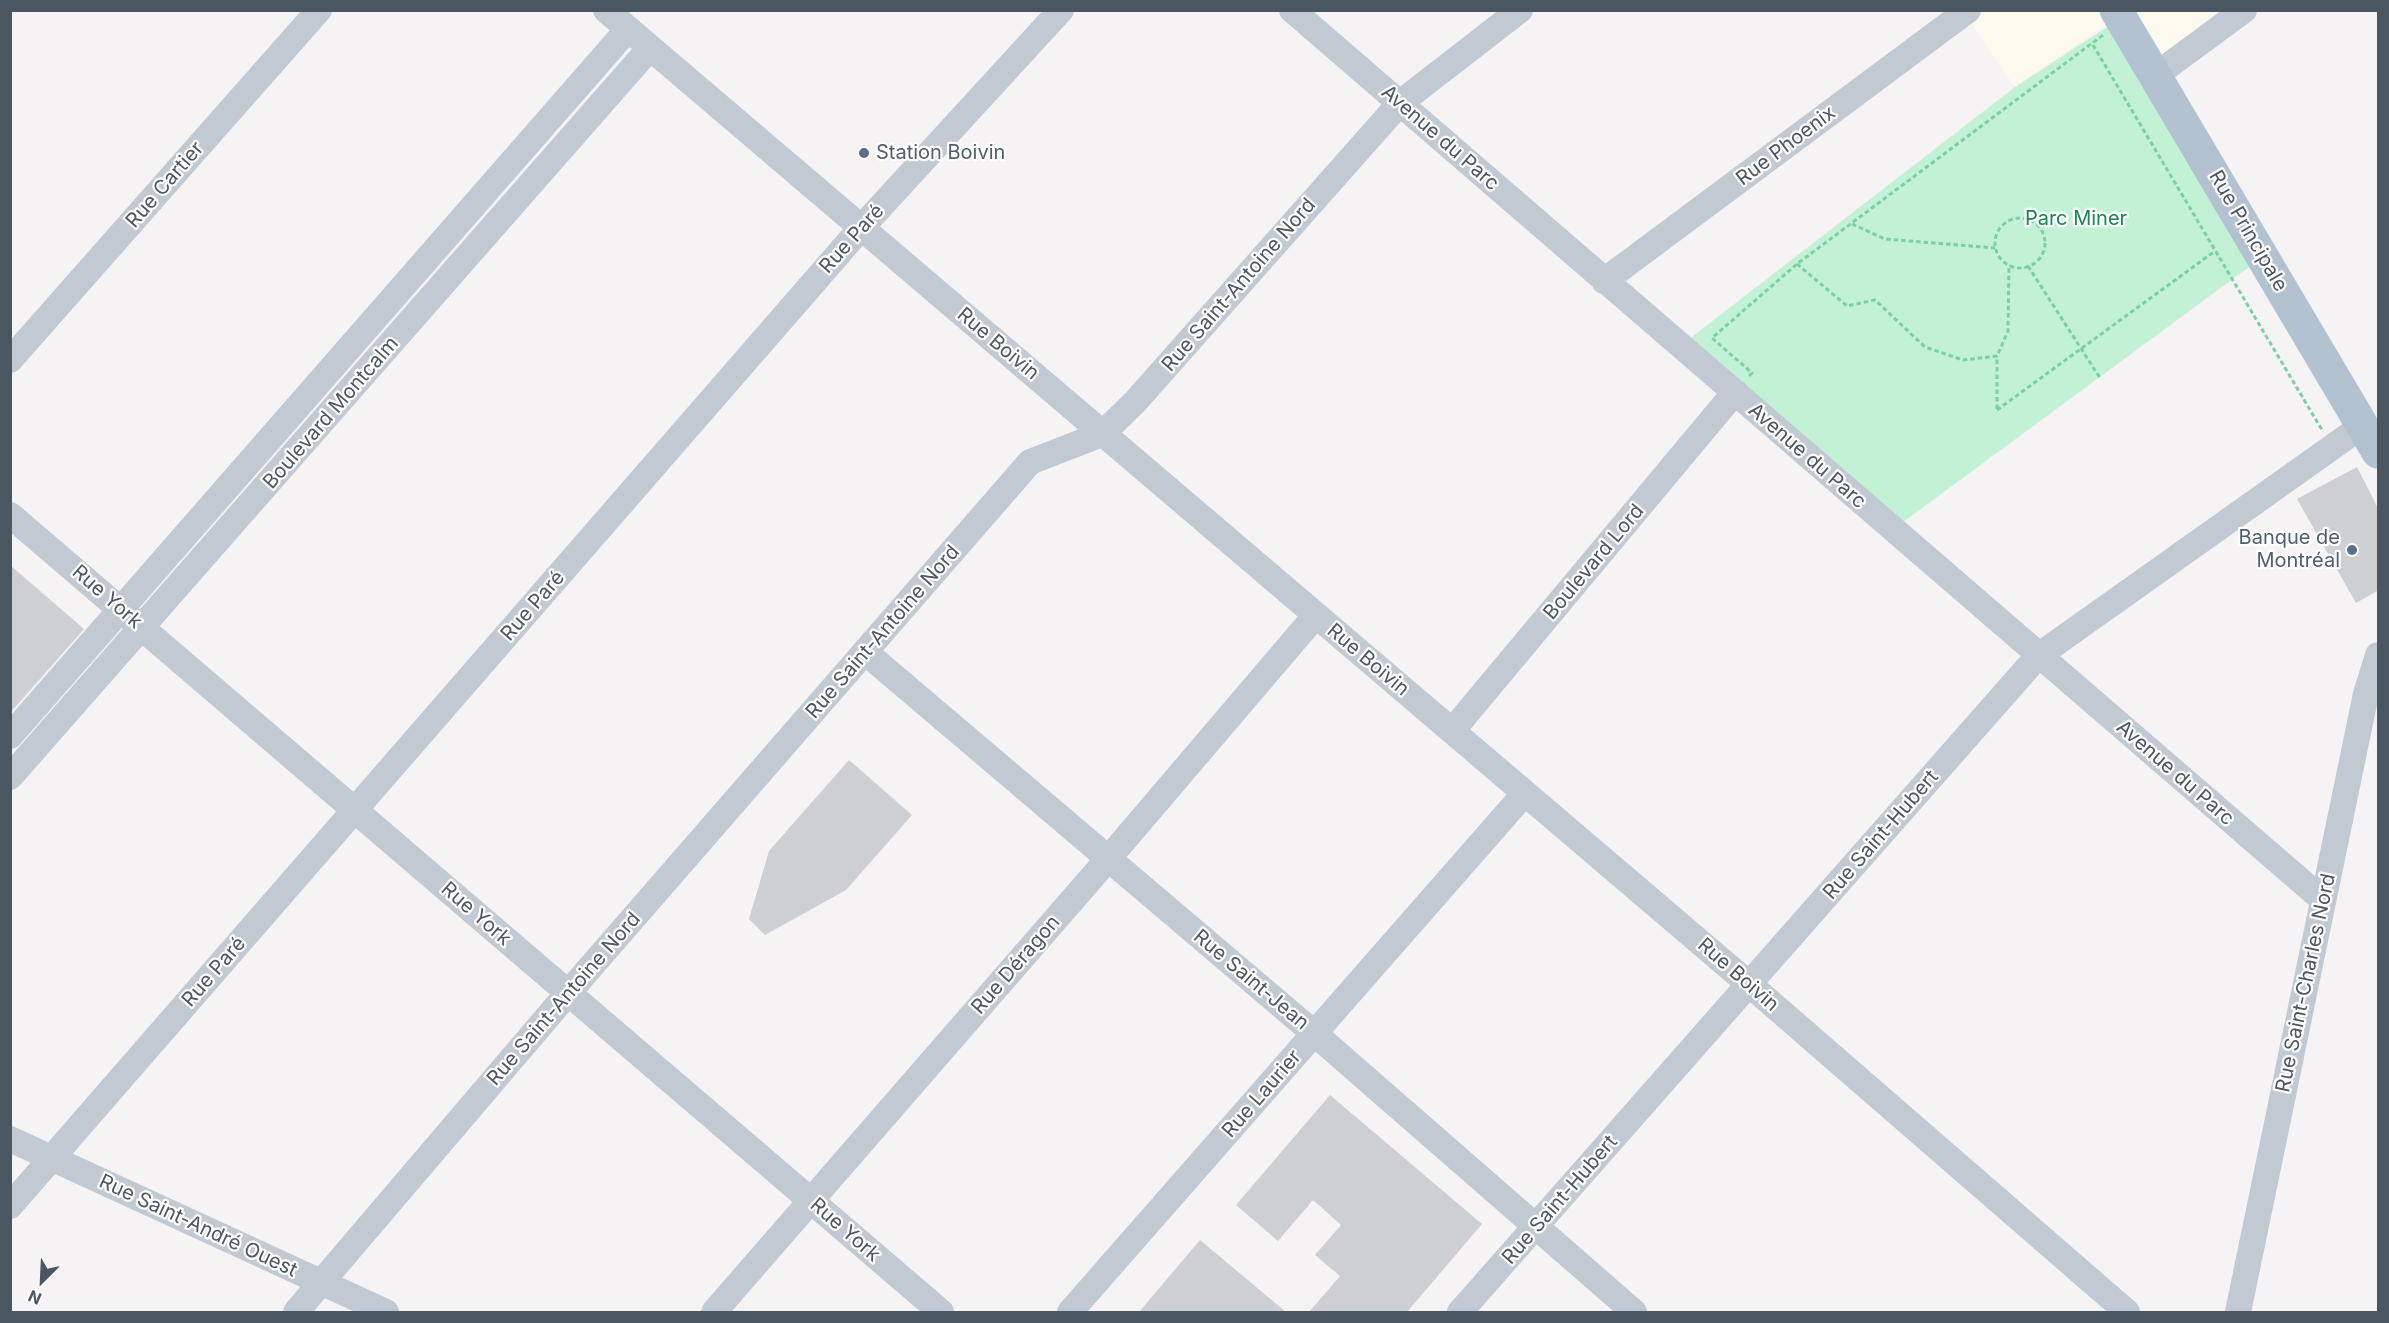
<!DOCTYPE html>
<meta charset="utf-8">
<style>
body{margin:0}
#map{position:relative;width:2389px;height:1323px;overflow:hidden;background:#f5f3f3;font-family:Inter,sans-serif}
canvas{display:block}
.frame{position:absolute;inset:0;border:12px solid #4a5661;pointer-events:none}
.north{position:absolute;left:12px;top:1251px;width:60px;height:60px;-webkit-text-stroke:4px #fff;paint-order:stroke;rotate:204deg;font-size:16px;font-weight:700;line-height:24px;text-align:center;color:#4a5661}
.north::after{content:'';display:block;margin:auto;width:21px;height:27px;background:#4a5661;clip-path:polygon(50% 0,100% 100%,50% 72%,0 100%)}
</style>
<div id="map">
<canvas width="2389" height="1323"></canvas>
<div class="frame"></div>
<div class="north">N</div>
</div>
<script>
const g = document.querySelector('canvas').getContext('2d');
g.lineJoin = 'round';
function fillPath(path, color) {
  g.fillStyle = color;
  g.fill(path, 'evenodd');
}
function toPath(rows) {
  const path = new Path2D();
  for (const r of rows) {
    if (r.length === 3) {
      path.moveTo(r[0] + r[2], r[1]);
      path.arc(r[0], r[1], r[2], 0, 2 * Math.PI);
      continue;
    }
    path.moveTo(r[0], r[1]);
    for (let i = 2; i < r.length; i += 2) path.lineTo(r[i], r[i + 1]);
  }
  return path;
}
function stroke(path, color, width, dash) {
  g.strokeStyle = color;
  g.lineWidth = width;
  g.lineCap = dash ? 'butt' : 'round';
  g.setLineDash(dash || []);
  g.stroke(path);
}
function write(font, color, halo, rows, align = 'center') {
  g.font = font + ' Inter,sans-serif';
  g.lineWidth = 4.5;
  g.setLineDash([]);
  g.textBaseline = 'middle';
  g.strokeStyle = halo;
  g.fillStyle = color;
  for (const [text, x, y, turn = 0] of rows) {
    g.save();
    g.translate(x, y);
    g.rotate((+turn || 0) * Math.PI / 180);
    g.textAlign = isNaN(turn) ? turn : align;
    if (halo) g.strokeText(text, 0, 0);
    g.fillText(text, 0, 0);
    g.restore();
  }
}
const commercial = toPath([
 [1962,11,2229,11,2158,59,2125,11,2015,87]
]);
const green = toPath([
 [2121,18,2264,256,1899,525,1684,343,2015,87]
]);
const building = toPath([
 [2357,467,2379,510,2379,590,2356,603,2297,499],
 [10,565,84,629,10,713],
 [849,760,912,815,846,890,765,935,749,919,769,851],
 [1330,1095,1482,1224,1407,1312,1309,1312,1340,1276,1315,1255,1341,1225,1313,1200,1278,1241,1236,1205],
 [1200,1240,1286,1312,1139,1312]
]);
const path = toPath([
 [2093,45,2322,430],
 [2020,243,25],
 [1852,224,1885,239,1995,248],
 [1797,264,1847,306,1875,300,1925,347,1963,360,1997,356,2008,331,2009,265],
 [2028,266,2100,378],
 [1749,376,1752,373,1712,338,1797,264,2103,35],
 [1997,409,1997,356],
 [1997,410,2215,251]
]);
const minor = toPath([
 [606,10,1749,984,2127,1312],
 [1292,10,2323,900],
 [2156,75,2244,10],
 [1604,281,1968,10],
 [10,360,319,10],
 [10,515,941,1312],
 [865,652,1315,1034,1634,1312],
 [1452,731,1735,392],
 [10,736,628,29],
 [10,777,650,48],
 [10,1139,386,1312],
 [10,1206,861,228,1061,10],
 [296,1312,568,993,1030,462,1102,434,1135,402,1400,103,1520,10],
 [714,1312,1108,859,1316,615],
 [1070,1312,1525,793],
 [1460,1312,2038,656,2362,426],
 [2238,1312,2366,694,2378,655]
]);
const major = toPath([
 [2116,10,2378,452]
]);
const markers = [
 [864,153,6,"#5c6f8a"],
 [2352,550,6,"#5c6f8a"]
];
const streetNames = [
 ["Avenue du Parc",1440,138,41],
 ["Rue Phoenix",1786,146,-37],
 ["Rue Cartier",165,185,-49],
 ["Rue Principale",2248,231,60],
 ["Rue Paré",852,239,-48],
 ["Rue Saint-Antoine Nord",1239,285,-49],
 ["Rue Boivin",998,344,40],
 ["Boulevard Montcalm",331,413,-49],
 ["Avenue du Parc",1807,456,41],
 ["Boulevard Lord",1594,562,-50],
 ["Rue York",107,597,41],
 ["Rue Paré",533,606,-49],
 ["Rue Saint-Antoine Nord",883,632,-49],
 ["Rue Boivin",1368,660,40],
 ["Avenue du Parc",2175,773,41],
 ["Rue Saint-Hubert",1881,835,-49],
 ["Rue York",476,914,41],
 ["Rue Déragon",1016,965,-49],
 ["Rue Paré",214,972,-49],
 ["Rue Boivin",1738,975,41],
 ["Rue Saint-Jean",1251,980,40],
 ["Rue Saint-Charles Nord",2306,983,-78],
 ["Rue Saint-Antoine Nord",564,999,-49],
 ["Rue Laurier",1262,1094,-49],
 ["Rue Saint-Hubert",1560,1200,-49],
 ["Rue Saint-André Ouest",198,1226,25],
 ["Rue York",845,1230,41]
];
const serviceNames = [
 ["Station Boivin",876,153],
 ["Banque de",2340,538,"right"],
 ["Montréal",2340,561,"right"]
];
const parkNames = [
 ["Parc Miner",2076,219]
];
fillPath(commercial, '#fdf9ef');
fillPath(green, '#c3f1d5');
fillPath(building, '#cdcfd5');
stroke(path, '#7ad0a6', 3, [4.5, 3]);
stroke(minor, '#c1cad2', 26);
stroke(major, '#b3c2d1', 33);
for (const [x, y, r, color] of markers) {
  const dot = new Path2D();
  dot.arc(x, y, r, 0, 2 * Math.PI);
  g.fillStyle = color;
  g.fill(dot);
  stroke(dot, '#fff', 2);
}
write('20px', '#4a5661', '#fff', streetNames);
write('20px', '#4e5e75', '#fff', serviceNames, 'left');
write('20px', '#17864f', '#fff', parkNames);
</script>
